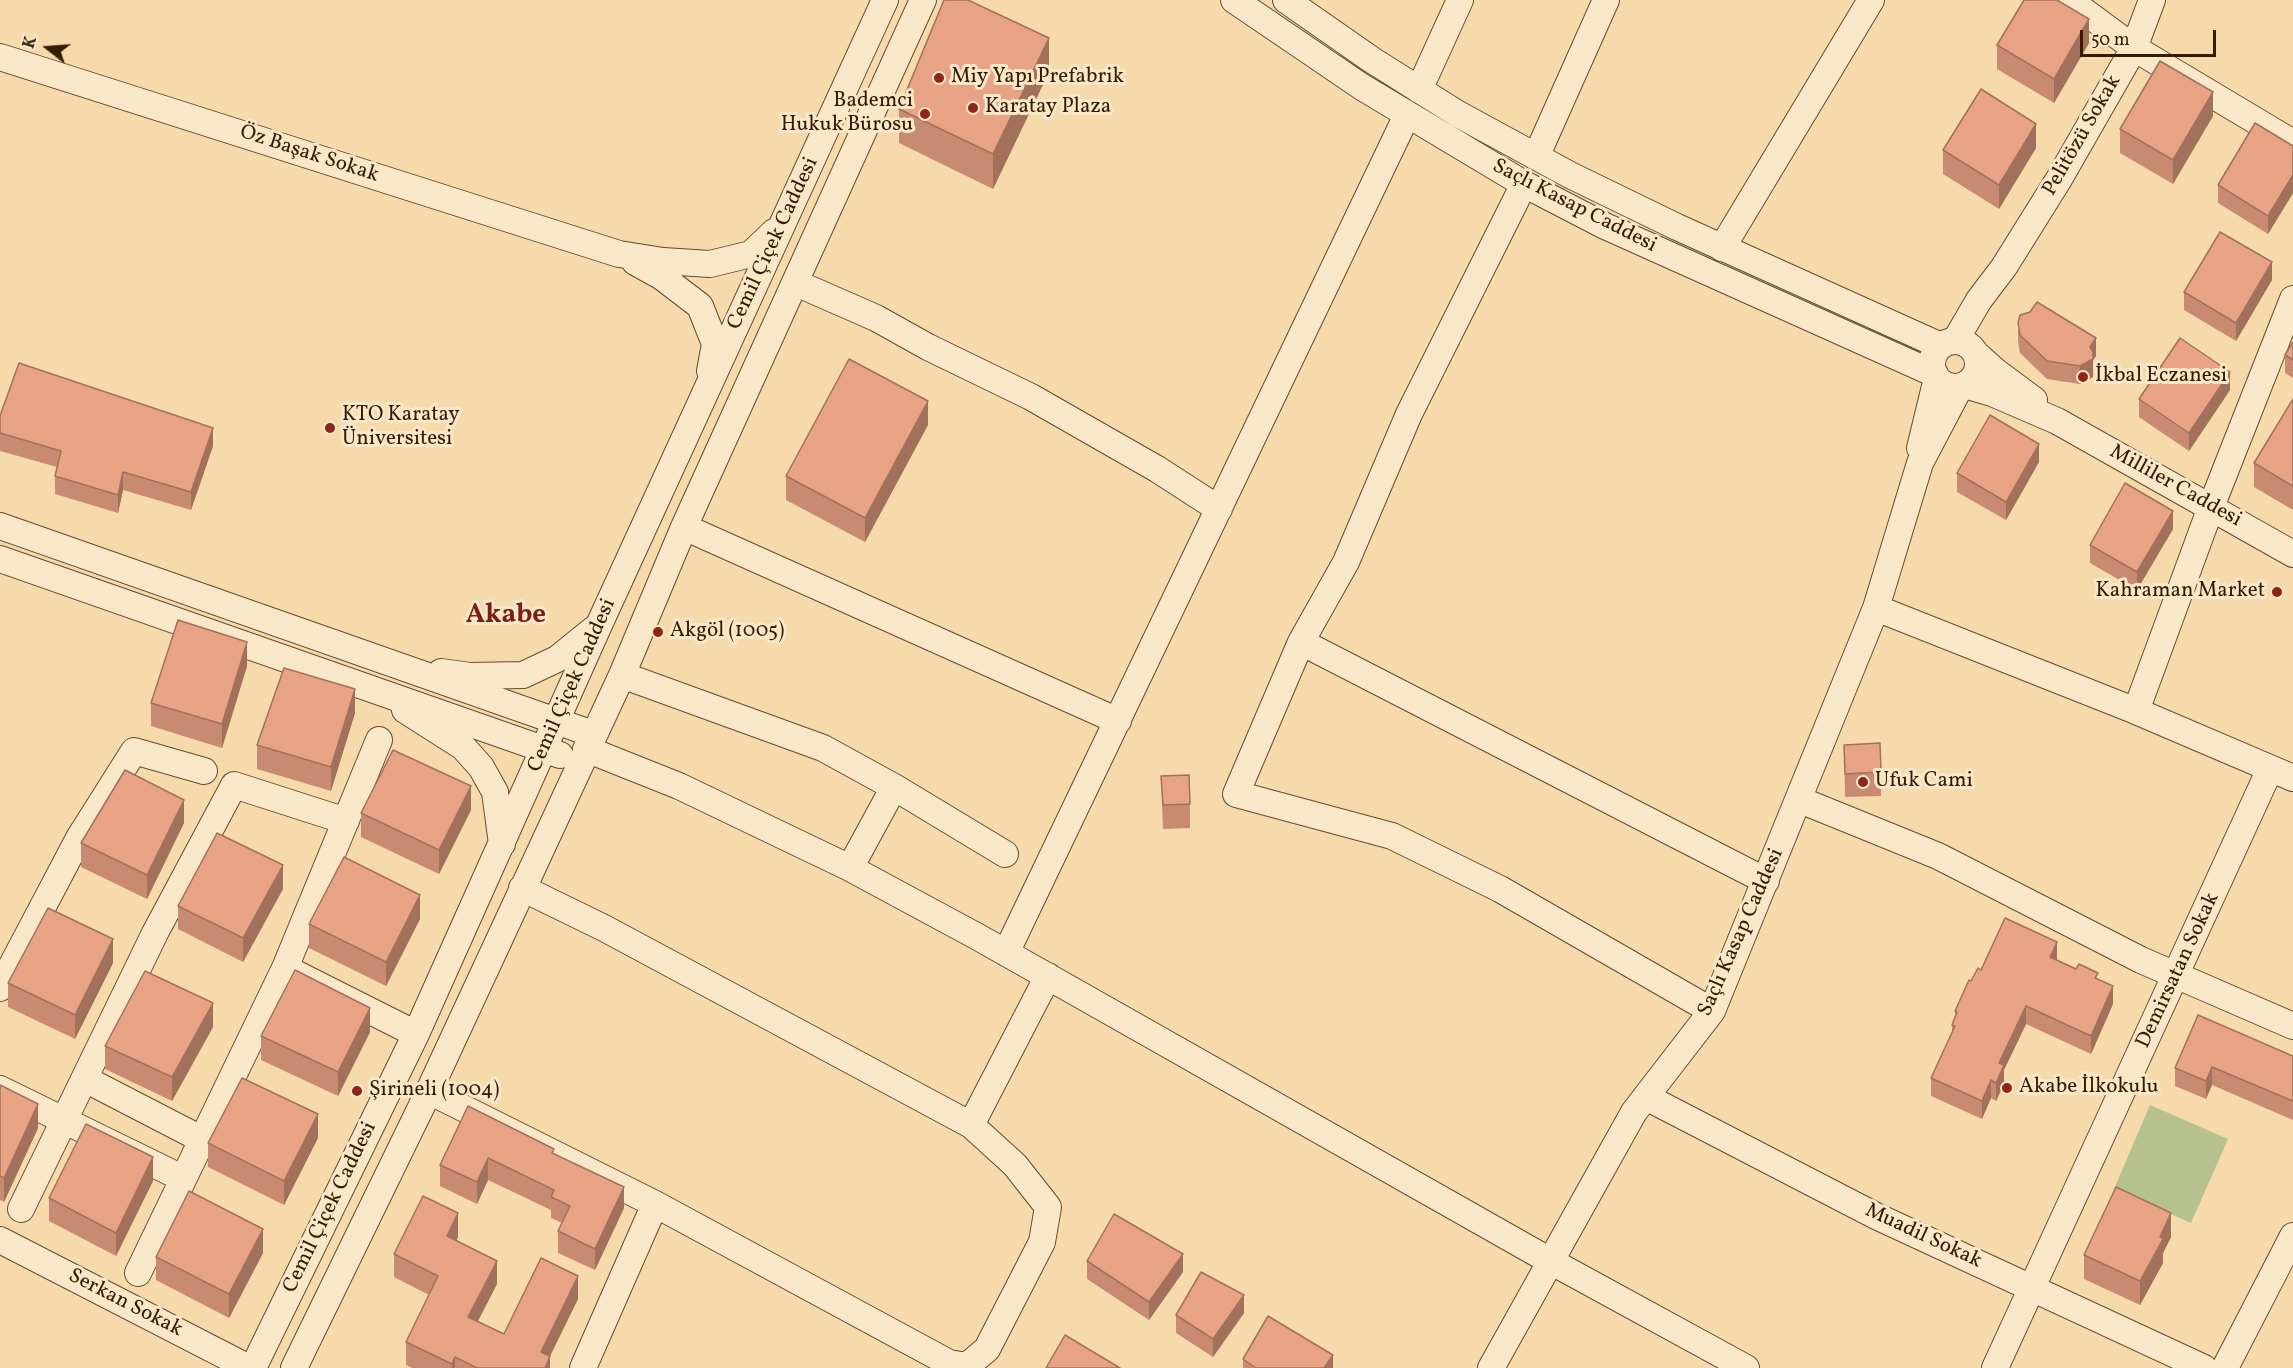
<!DOCTYPE html>
<meta charset="utf-8">
<style>
body{margin:0}
#map{position:relative;width:2293px;height:1368px;overflow:hidden;background:#f6daac;font-family:Vollkorn,serif}
canvas{display:block}
.north{position:absolute;left:18px;top:18px;width:60px;height:60px;-webkit-text-stroke:4px #f9e7c9;paint-order:stroke;rotate:287deg;font-size:16px;font-weight:700;line-height:24px;text-align:center;color:#351b02}
.north::after{content:'';display:block;margin:auto;width:21px;height:27px;background:#351b02;clip-path:polygon(50% 0,100% 100%,50% 72%,0 100%)}
.scale{position:absolute;left:2080px;top:30px;width:136px;height:27px;box-sizing:border-box;border:3px solid #351b02;border-top:0;padding-left:8px;font-size:18px;line-height:21px;white-space:nowrap;color:#351b02;-webkit-text-stroke:4px #f9e7c9;paint-order:stroke}
</style>
<div id="map">
<canvas width="2293" height="1368"></canvas>
<div class="north">K</div>
<div class="scale">50 m</div>
</div>
<script>
const g = document.querySelector('canvas').getContext('2d');
g.lineJoin = 'round';
function fillPath(path, color) {
  g.fillStyle = color;
  g.fill(path, 'evenodd');
}
function toPath(rows) {
  const path = new Path2D();
  for (const r of rows) {
    if (r.length === 3) {
      path.moveTo(r[0] + r[2], r[1]);
      path.arc(r[0], r[1], r[2], 0, 2 * Math.PI);
      continue;
    }
    path.moveTo(r[0], r[1]);
    for (let i = 2; i < r.length; i += 2) path.lineTo(r[i], r[i + 1]);
  }
  return path;
}
function stroke(path, color, width, dash) {
  g.strokeStyle = color;
  g.lineWidth = width;
  g.lineCap = dash ? 'butt' : 'round';
  g.setLineDash(dash || []);
  g.stroke(path);
}
function write(font, color, halo, rows, align = 'center') {
  g.font = font + ' Vollkorn,serif';
  g.lineWidth = 6;
  g.setLineDash([]);
  g.textBaseline = 'middle';
  g.strokeStyle = halo;
  g.fillStyle = color;
  for (const [text, x, y, turn = 0] of rows) {
    g.save();
    g.translate(x, y);
    g.rotate((+turn || 0) * Math.PI / 180);
    g.textAlign = isNaN(turn) ? turn : align;
    if (halo) g.strokeText(text, 0, 0);
    g.fillText(text, 0, 0);
    g.restore();
  }
}
const green = toPath([
 [2150,1105,2228,1139,2191,1223,2114,1189]
]);
const minor = toPath([
 [1234,0,1362,87,1524,184,1605,226,1935,374],
 [1286,0,1372,60,1458,114,1570,175,1677,227,1941,346],
 [2069,0,2134,48,2293,143],
 [0,57,619,254,663,261,710,264,751,254,774,232],
 [1419,90,1460,0],
 [1536,157,1606,0],
 [1524,184,1409,414,1346,562,1301,642,1236,794,1392,836,1500,889,1712,1011],
 [1722,248,1871,0],
 [635,262,662,277,700,306,715,344,710,371],
 [796,283,876,318,928,347,1031,397,1157,469,1219,509],
 [1955,364,23],
 [1955,341,1979,300,2004,267,2059,179,2134,48,2152,0],
 [1976,354,1995,371,2034,400],
 [1965,385,1992,393,2057,421,2293,554],
 [1920,448,1937,378],
 [0,526,593,734],
 [684,527,1118,721],
 [0,559,560,755],
 [1876,608,2136,711,2293,778],
 [1301,642,1766,881],
 [441,672,470,676,523,675,557,659,594,629],
 [622,675,823,748,894,787,1005,854],
 [405,710,463,747,481,767,495,792,502,844],
 [2136,711,2211,507,2293,299],
 [379,740,285,968,416,1034],
 [586,749,679,786,850,868,978,937,1552,1262,1746,1368],
 [1800,800,1938,856,2141,960,2293,1026],
 [850,868,894,787],
 [1006,953,1407,115],
 [0,988,79,838,134,751,204,771],
 [85,1079,201,1139],
 [0,1089,182,1178],
 [429,1091,655,1204,949,1363,967,1366,987,1349,1042,1242,1048,1207,1015,1165,971,1125,604,928,522,888],
 [1646,1097,1876,1216,2204,1368],
 [971,1125,1048,976],
 [21,1209,155,933,234,785,346,821],
 [0,1240,249,1368],
 [138,1273,285,968],
 [253,1368,416,1034,599,625,885,0],
 [294,1368,429,1091,622,675,684,527,923,0],
 [583,1368,655,1204],
 [1491,1368,1634,1112,1712,1011,1876,608,1920,463,1960,387],
 [1995,1368,2270,769],
 [2225,1368,2293,1236]
]);
const wall = toPath([
 [2089,43,2054,103,1997,69,1997,45],
 [1049,72,993,189,899,143,899,109],
 [2213,116,2173,184,2120,153,2120,129],
 [2293,146,2293,193,2268,234,2218,203,2218,185],
 [2036,148,1999,209,1943,174,1943,150],
 [2272,280,2236,341,2184,310,2184,292],
 [2018,323,2096,356,2093,360,2093,377,2080,384,2047,379,2020,353,2018,341],
 [2293,342,2293,378,2285,373,2285,355],
 [2230,390,2189,451,2139,417,2139,399],
 [2293,399,2293,510,2254,487,2254,463],
 [0,416,213,446,191,510,123,490,118,513,55,494,55,476,57,467,0,451],
 [928,425,865,542,786,500,786,476],
 [2039,462,2006,520,1957,492,1957,473],
 [2173,529,2137,590,2090,563,2090,545],
 [247,666,222,748,151,726,151,703],
 [355,713,331,791,257,769,257,745],
 [1844,745,1881,772,1881,796,1845,797],
 [1161,776,1190,804,1190,828,1163,829],
 [471,810,439,874,361,837,361,813],
 [184,823,147,899,81,867,81,843],
 [283,889,243,962,178,929,178,906],
 [420,919,386,986,309,948,309,924],
 [2057,960,2098,979,2113,1004,2091,1054,2026,1024,2004,1070,2004,1084,1996,1101,1991,1098,1982,1119,1931,1096,1931,1078,1952,1033,1952,1025,1955,1017,1955,1011,1971,981,1981,970],
 [113,963,75,1039,8,1007,8,983],
 [213,1027,172,1101,105,1069,105,1046],
 [370,1032,338,1096,261,1060,261,1036],
 [2293,1056,2293,1120,2212,1085,2206,1099,2175,1086,2175,1068],
 [0,1085,38,1128,4,1202,0,1200],
 [468,1106,554,1154,624,1208,595,1270,558,1253,558,1231,562,1223,551,1218,551,1210,488,1180,477,1204,440,1186,440,1165],
 [318,1138,284,1205,208,1167,208,1143],
 [153,1181,116,1256,49,1221,49,1198],
 [458,1237,456,1241,497,1284,478,1321,504,1334,578,1299,550,1356,550,1368,412,1368,406,1365,406,1342,429,1295,394,1277,394,1254],
 [2171,1237,2163,1253,2163,1263,2140,1305,2084,1279,2084,1255],
 [263,1253,229,1318,156,1280,156,1257],
 [1087,1261,1183,1272,1149,1320,1087,1279],
 [1244,1313,1213,1357,1176,1333,1176,1315],
 [1243,1359,1333,1368,1243,1368]
]);
const shadedWall = toPath([
 [2089,19,2089,43,2054,103,2054,79],
 [1049,38,1049,72,993,189,993,154],
 [2213,92,2213,116,2173,184,2173,160],
 [2036,124,2036,148,1999,209,1999,185],
 [2293,175,2293,193,2268,234,2268,216],
 [2272,262,2272,280,2236,341,2236,323],
 [2096,338,2096,356,2093,360,2093,377,2080,384,2080,366,2090,347],
 [2230,372,2230,390,2189,451,2189,433],
 [928,401,928,425,865,542,865,518],
 [213,428,213,446,191,510,191,492],
 [2039,444,2039,462,2006,520,2006,502],
 [123,472,123,490,118,513,118,495],
 [2173,511,2173,529,2137,590,2137,572],
 [247,642,247,666,222,748,222,724],
 [355,689,355,713,331,791,331,767],
 [471,786,471,810,439,874,439,850],
 [184,800,184,823,147,899,147,875],
 [283,865,283,889,243,962,243,938],
 [420,895,420,919,386,986,386,962],
 [113,939,113,963,75,1039,75,1015],
 [2057,942,2057,960,2050,957],
 [2113,986,2113,1004,2091,1054,2091,1036],
 [213,1003,213,1027,172,1101,172,1077],
 [2026,1006,2026,1024,2004,1070,2004,1084,1996,1101,1996,1083,1999,1063],
 [370,1008,370,1032,338,1096,338,1072],
 [2212,1067,2212,1085,2206,1099,2206,1081],
 [1991,1080,1991,1098,1982,1119,1982,1101],
 [38,1104,38,1128,4,1202,4,1178],
 [318,1114,318,1138,284,1205,284,1181],
 [153,1157,153,1181,116,1256,116,1233],
 [488,1158,488,1180,477,1204,477,1182],
 [624,1187,624,1208,595,1270,595,1249],
 [458,1213,458,1237,447,1259,447,1236],
 [2171,1213,2171,1237,2163,1253,2163,1263,2140,1305,2140,1281],
 [263,1229,263,1253,229,1318,229,1294],
 [1183,1254,1183,1272,1149,1320,1149,1302],
 [497,1261,497,1284,468,1340,468,1317],
 [578,1276,578,1299,550,1356,550,1368,541,1368,541,1352],
 [1244,1295,1244,1313,1213,1357,1213,1339],
 [1333,1355,1333,1368,1324,1368],
 [455,1357,455,1368,452,1368,452,1364]
]);
const building = toPath([
 [944,0,968,0,1049,38,993,154,899,109,944,0],
 [2024,0,2057,0,2089,19,2054,79,1997,45,2024,0],
 [2160,61,2213,92,2173,160,2120,129,2160,61],
 [1981,89,2036,124,1999,185,1943,150,1981,89],
 [2255,123,2293,146,2293,175,2268,216,2218,185,2255,123],
 [2220,232,2272,262,2236,323,2184,292,2220,232],
 [2037,302,2096,338,2090,347,2093,352,2093,359,2080,366,2047,361,2020,335,2018,323,2020,315,2030,312,2037,302],
 [2180,338,2230,372,2189,433,2139,399,2180,338],
 [2293,342,2293,360,2285,355,2293,342],
 [849,359,928,401,865,518,786,476,849,359],
 [19,363,213,428,191,492,123,472,118,495,55,476,61,451,0,433,0,416,19,363],
 [2293,399,2293,486,2254,463,2293,399],
 [1990,415,2039,444,2006,502,1957,473,1990,415],
 [2125,483,2173,511,2137,572,2090,545,2125,483],
 [178,620,247,642,222,724,151,703,178,620],
 [284,668,355,689,331,767,257,745,284,668],
 [1880,743,1881,772,1845,774,1844,745,1880,743],
 [393,750,471,786,439,850,361,813,393,750],
 [125,770,184,800,147,875,81,843,125,770],
 [1189,775,1190,804,1163,805,1161,776,1189,775],
 [217,833,283,865,243,938,178,906,217,833],
 [344,857,420,895,386,962,309,924,344,857],
 [48,908,113,939,75,1015,8,983,48,908],
 [2005,918,2057,942,2050,957,2076,969,2079,964,2098,973,2095,978,2113,986,2091,1036,2026,1006,1999,1063,2004,1065,1996,1083,1991,1080,1982,1101,1931,1078,1955,1026,1952,1025,1957,1012,1955,1011,1969,980,1971,981,1978,968,1981,970,2005,918],
 [295,970,370,1008,338,1072,261,1036,295,970],
 [145,971,213,1003,172,1077,105,1046,145,971],
 [2198,1015,2293,1056,2293,1101,2212,1067,2206,1081,2175,1068,2198,1015],
 [242,1078,318,1114,284,1181,208,1143,242,1078],
 [0,1085,38,1104,4,1178,0,1176,0,1085],
 [468,1106,554,1149,552,1153,624,1187,595,1249,558,1231,570,1206,551,1197,554,1190,488,1158,477,1182,440,1165,468,1106],
 [86,1124,153,1157,116,1233,49,1198,86,1124],
 [2116,1187,2171,1213,2160,1237,2163,1239,2140,1281,2084,1255,2116,1187],
 [189,1191,263,1229,229,1294,156,1257,189,1191],
 [423,1196,458,1213,447,1236,497,1261,468,1317,504,1334,541,1258,578,1276,541,1352,550,1356,545,1368,477,1368,455,1357,452,1364,406,1342,438,1276,394,1254,423,1196],
 [1114,1214,1183,1254,1149,1302,1087,1261,1114,1214],
 [1201,1272,1244,1295,1213,1339,1176,1315,1201,1272],
 [1268,1316,1333,1355,1324,1368,1256,1368,1243,1359,1268,1316],
 [1065,1335,1120,1368,1046,1368,1065,1335]
]);
const markers = [
 [939,78,6,"#8f2418"],
 [973,108,6,"#8f2418"],
 [925,114,6,"#8f2418"],
 [2083,377,6,"#8f2418"],
 [330,428,6,"#8f2418"],
 [2277,592,6,"#8f2418"],
 [658,632,6,"#8f2418"],
 [1863,782,6,"#8f2418"],
 [2007,1088,6,"#8f2418"],
 [357,1091,6,"#8f2418"]
];
const poiNames = [
 ["Miy Yapı Prefabrik",951,78],
 ["Bademci",913,102,"right"],
 ["Hukuk Bürosu",913,126,"right"],
 ["Karatay Plaza",985,108],
 ["İkbal Eczanesi",2095,377],
 ["KTO Karatay",342,416],
 ["Üniversitesi",342,440],
 ["Kahraman Market",2265,592,"right"],
 ["Akgöl (1005)",670,632],
 ["Ufuk Cami",1875,782],
 ["Akabe İlkokulu",2019,1088],
 ["Şirineli (1004)",369,1091]
];
const streetNames = [
 ["Pelitözü Sokak",2083,136,-60],
 ["Öz Başak Sokak",309,155,18],
 ["Saçlı Kasap Caddesi",1574,207,27],
 ["Cemil Çiçek Caddesi",774,244,-65],
 ["Milliler Caddesi",2175,487,29],
 ["Cemil Çiçek Caddesi",573,686,-66],
 ["Saçlı Kasap Caddesi",1742,933,-66],
 ["Demirsatan Sokak",2179,971,-65],
 ["Cemil Çiçek Caddesi",331,1208,-64],
 ["Muadil Sokak",1923,1237,25],
 ["Serkan Sokak",125,1304,27]
];
const districtNames = [
 ["Akabe",506,617]
];
fillPath(green, '#b6c18e');
stroke(minor, '#654b2c', 28);
stroke(minor, '#f9e7c9', 26);
fillPath(wall, '#c88b72');
fillPath(shadedWall, '#a2715c');
fillPath(building, '#e8a284');
stroke(building, '#a2715c', 1.5);
for (const [x, y, r, color] of markers) {
  const dot = new Path2D();
  dot.arc(x, y, r, 0, 2 * Math.PI);
  g.fillStyle = color;
  g.fill(dot);
  stroke(dot, '#f9e7c9', 2);
}
write('21px', '#351b02', '#f9e7c9', poiNames, 'left');
write('21px', '#351b02', '#f9e7c9', streetNames);
write('bold 27px', '#7a1f14', '#f9e7c9', districtNames);
</script>
